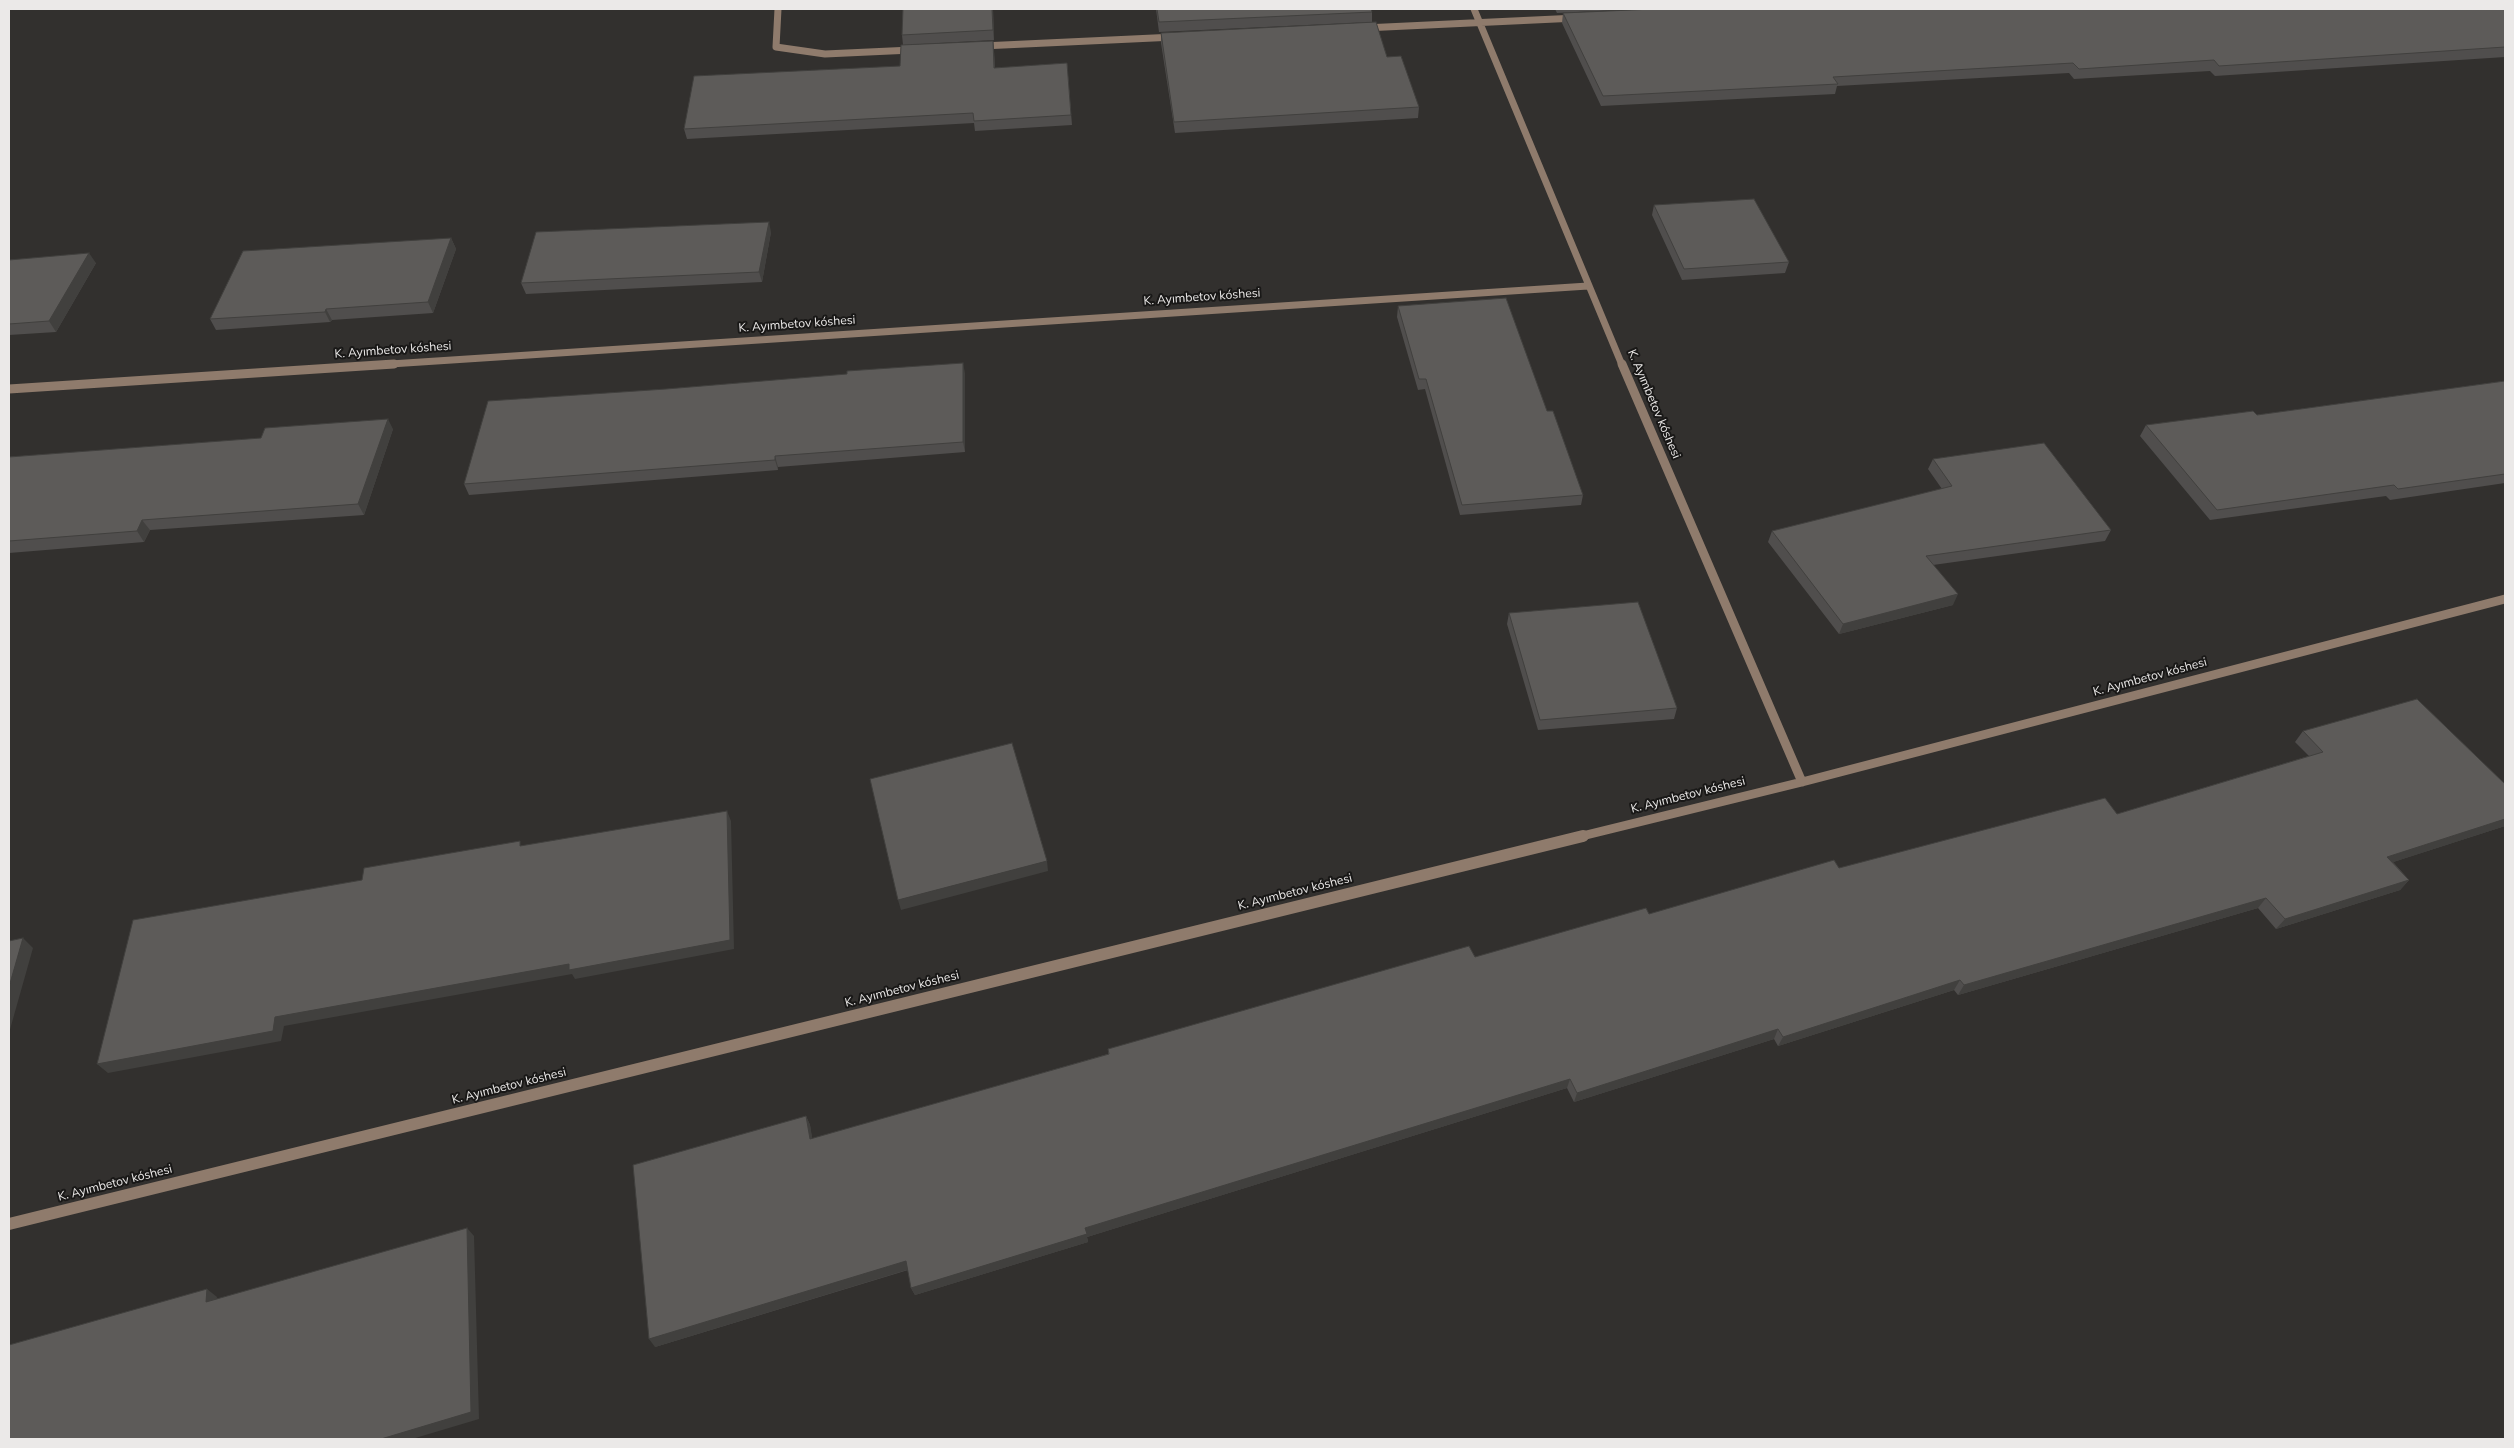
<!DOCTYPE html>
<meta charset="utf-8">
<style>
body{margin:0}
#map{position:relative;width:2514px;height:1448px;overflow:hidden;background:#32302e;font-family:Mulish,sans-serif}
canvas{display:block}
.frame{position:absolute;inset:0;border:10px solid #ebe9e8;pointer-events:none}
</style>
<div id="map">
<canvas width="2514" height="1448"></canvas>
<div class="frame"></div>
</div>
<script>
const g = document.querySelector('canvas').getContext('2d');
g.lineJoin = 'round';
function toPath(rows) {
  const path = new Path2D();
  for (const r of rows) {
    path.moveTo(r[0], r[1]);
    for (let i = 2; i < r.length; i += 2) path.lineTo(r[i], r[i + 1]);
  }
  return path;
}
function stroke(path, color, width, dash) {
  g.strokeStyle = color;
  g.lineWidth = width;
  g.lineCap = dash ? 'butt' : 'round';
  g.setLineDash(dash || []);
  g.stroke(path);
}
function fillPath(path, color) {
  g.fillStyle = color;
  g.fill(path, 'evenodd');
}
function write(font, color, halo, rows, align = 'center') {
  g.font = font + ' Mulish,sans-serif';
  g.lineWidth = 4;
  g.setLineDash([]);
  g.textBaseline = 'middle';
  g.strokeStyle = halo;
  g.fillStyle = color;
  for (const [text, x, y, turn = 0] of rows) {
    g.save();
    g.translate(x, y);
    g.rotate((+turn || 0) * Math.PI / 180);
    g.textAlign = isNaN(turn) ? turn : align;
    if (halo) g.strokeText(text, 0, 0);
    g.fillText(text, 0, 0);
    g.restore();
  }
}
const minorFar2 = toPath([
 [778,9,776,47,825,54,912,50],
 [1474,9,1622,365],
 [1364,28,1577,18],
 [982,46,1175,37],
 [375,365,1588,286]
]);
const minorFar1 = toPath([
 [1622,364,1802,782],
 [9,389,394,364],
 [1578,837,1802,782,2505,599]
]);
const minor = toPath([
 [9,1224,1583,836]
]);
const wall = toPath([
 [903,9,993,9,994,40,903,45,902,35],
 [1156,9,1371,9,1372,12,1372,22,1159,32],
 [1555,9,1639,9,1557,13],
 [2505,9,2505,57,2215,76,2210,71,2074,79,2069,73,1837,86,1835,94,1601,106,1562,23,1563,13],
 [1161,33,1387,57,1419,107,1418,118,1175,133,1161,43],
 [993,41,994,51,995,68,1067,63,1072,125,975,131,974,123,687,139,684,129,900,66],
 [1654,205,1789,262,1785,273,1682,280,1652,215],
 [771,232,762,282,526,294,521,283],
 [451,238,456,249,433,313,332,320,330,322,216,330,210,319],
 [9,260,96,263,56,332,9,335],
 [1398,306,1547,411,1583,495,1581,505,1460,515,1425,389,1418,390,1397,317],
 [965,373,965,452,778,467,778,470,469,495,464,484],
 [2505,381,2505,483,2390,500,2386,496,2210,520,2140,436,2146,425,2257,415],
 [393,429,364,515,150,530,144,542,9,553,9,457],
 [1933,459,2111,530,2105,541,1933,565,1953,605,1839,634,1768,542,1772,531,1942,489,1928,469],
 [1509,613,1677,708,1674,719,1538,730,1507,624],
 [2303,731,2505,826,2393,862,2409,880,2400,890,2276,929,2258,908,1958,995,1954,990,1778,1046,1774,1039,1574,1102,1567,1088,1087,1237,1088,1242,915,1295,911,1288,908,1270,655,1347,806,1116,810,1125,812,1139,1108,1054,1108,1049,1649,914,1839,868,2117,814,2309,756,2295,742]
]);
const shadedWall = toPath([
 [992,9,993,9,994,40,993,30],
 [993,41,994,51,995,78,994,68],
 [769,222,771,232,762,282,759,272],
 [451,238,456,249,433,313,428,302],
 [89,253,96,263,56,332,49,321],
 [326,309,332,320,330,322,325,312],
 [963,363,965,373,965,452,963,442],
 [388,419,393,429,364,515,358,504],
 [775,456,778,467,778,470,775,460],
 [142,520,150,530,144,542,137,531],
 [1958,594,1953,605,1839,634,1843,624],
 [727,811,731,821,734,949,575,979,572,974,284,1026,281,1041,108,1073,97,1064,275,1017],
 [2505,819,2505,826,2378,867,2387,857],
 [1047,861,1048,871,901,910,898,900],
 [2409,880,2400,890,2276,929,2285,919],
 [2266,898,2258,908,1958,995,1964,985],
 [23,938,33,948,9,1033,9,987],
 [1960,980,1954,990,1778,1046,1783,1037],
 [1778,1029,1774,1039,1574,1102,1577,1093],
 [1570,1079,1567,1088,1087,1237,1088,1242,915,1295,911,1288,1085,1228],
 [806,1116,810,1125,814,1148,810,1139],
 [467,1228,474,1236,479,1419,412,1439,381,1439],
 [906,1261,910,1269,655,1347,649,1339],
 [207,1289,217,1297,216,1310,206,1302]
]);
const building = toPath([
 [903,9,992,9,993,30,902,35,903,9],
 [1157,9,1371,9,1372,12,1159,22,1157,9],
 [1654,9,2505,9,2505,47,2219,66,2214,60,2079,69,2073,63,1833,77,1838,84,1603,96,1563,13,1654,9],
 [1376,22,1387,57,1401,56,1419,107,1174,122,1161,33,1376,22],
 [993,41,994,68,1067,63,1071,115,974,121,973,113,684,129,694,76,900,66,901,45,993,41],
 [1754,199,1789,262,1684,269,1654,205,1754,199],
 [769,222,759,272,521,283,536,232,769,222],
 [451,238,428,302,326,309,325,312,210,319,243,251,451,238],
 [89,253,49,321,9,324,9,260,89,253],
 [1506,298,1547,411,1553,411,1583,495,1462,505,1426,379,1419,379,1398,306,1506,298],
 [963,363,963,442,775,456,775,460,464,484,488,401,666,389,847,374,847,371,963,363],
 [2505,381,2505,474,2398,489,2394,485,2217,510,2146,425,2253,411,2257,415,2505,381],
 [388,419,358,504,142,520,137,531,9,541,9,457,261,438,265,428,388,419],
 [2044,443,2111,530,1926,556,1958,594,1843,624,1772,531,1952,486,1933,459,2044,443],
 [1638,602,1677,708,1540,720,1509,613,1638,602],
 [2417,699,2505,784,2505,819,2387,857,2409,880,2285,919,2266,898,1964,985,1960,980,1783,1037,1778,1029,1577,1093,1570,1079,1085,1228,1087,1234,911,1288,906,1261,649,1339,633,1165,806,1116,810,1139,1109,1054,1108,1049,1469,946,1475,957,1646,908,1649,914,1834,860,1839,868,2105,798,2117,814,2323,752,2303,731,2417,699],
 [1012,743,1047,861,898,900,870,779,1012,743],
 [727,811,730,940,569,970,569,964,275,1017,273,1031,97,1064,133,920,362,880,364,868,520,841,520,846,727,811],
 [23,938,9,987,9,941,23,938],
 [467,1228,471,1412,381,1439,9,1439,9,1345,207,1289,206,1302,467,1228]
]);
const streetNames = [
 ["K. Ayımbetov kóshesi",1202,297,-4],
 ["K. Ayımbetov kóshesi",797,324,-4],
 ["K. Ayımbetov kóshesi",393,350,-4],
 ["K. Ayımbetov kóshesi",1654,404,67],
 ["K. Ayımbetov kóshesi",2150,677,-15],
 ["K. Ayımbetov kóshesi",1688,795,-14],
 ["K. Ayımbetov kóshesi",1295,892,-14],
 ["K. Ayımbetov kóshesi",902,989,-14],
 ["K. Ayımbetov kóshesi",509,1086,-14],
 ["K. Ayımbetov kóshesi",115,1183,-14]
];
stroke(minorFar2, '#8f7b6c', 7);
stroke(minorFar1, '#8f7b6c', 9);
stroke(minor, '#8f7b6c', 12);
fillPath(wall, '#504e4d');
fillPath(shadedWall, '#41403e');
fillPath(building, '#5d5b59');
stroke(building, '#41403e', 1);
write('12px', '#ebe9e8', '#191817', streetNames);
</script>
